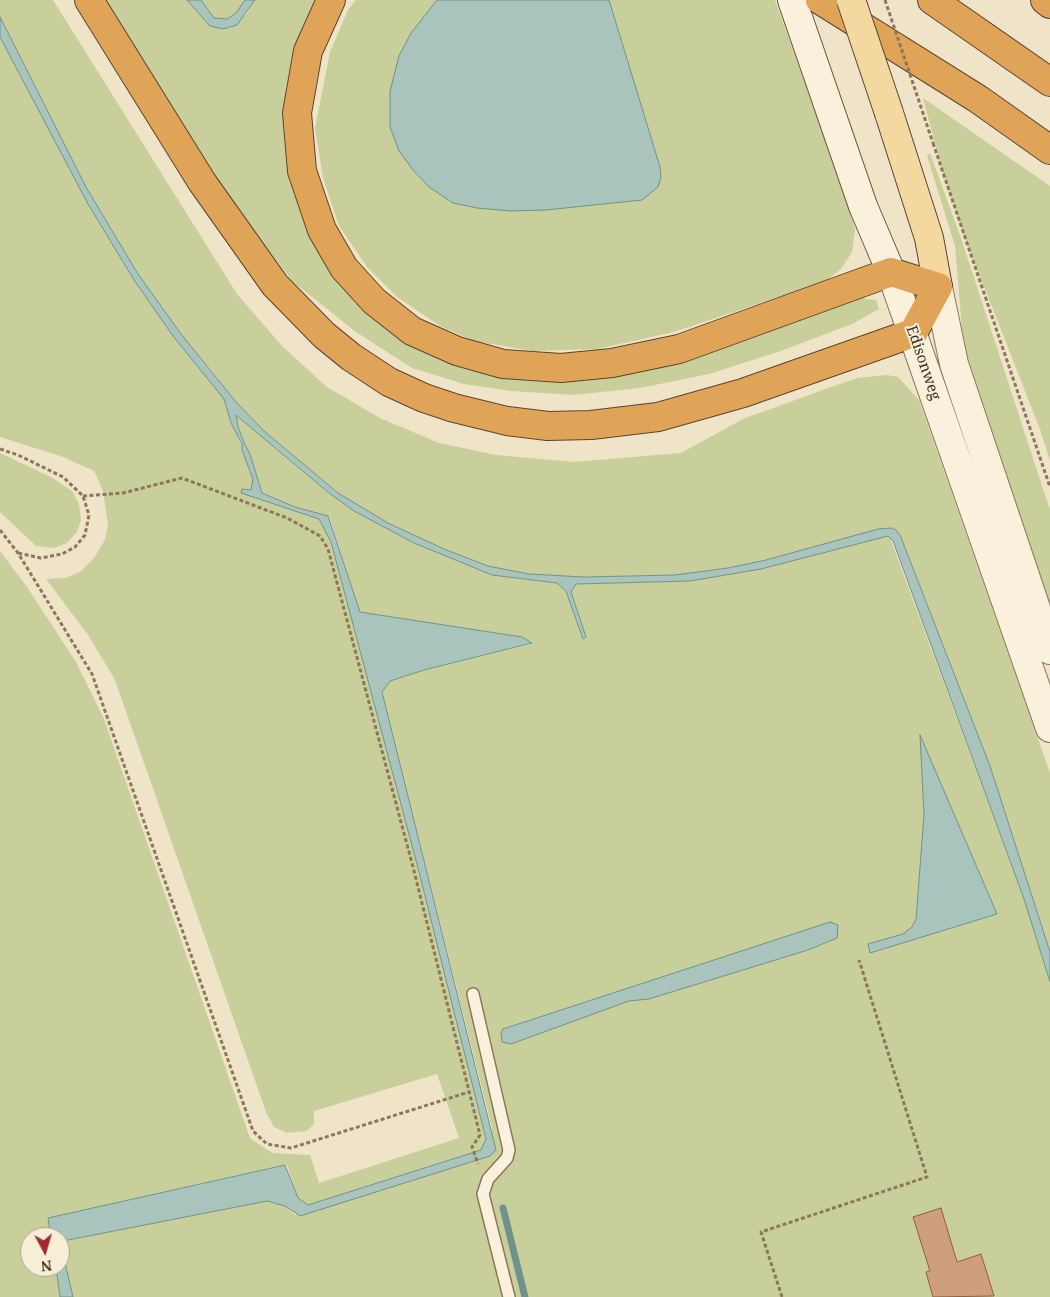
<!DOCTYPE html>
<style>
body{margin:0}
#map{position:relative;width:1050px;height:1297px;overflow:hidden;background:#f0e4c8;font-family:"Noto Serif",serif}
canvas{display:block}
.north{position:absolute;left:20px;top:1227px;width:50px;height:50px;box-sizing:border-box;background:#f7eed8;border:1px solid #ada18e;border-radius:50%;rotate:174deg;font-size:14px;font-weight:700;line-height:20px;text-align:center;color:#3d2e20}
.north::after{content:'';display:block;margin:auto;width:18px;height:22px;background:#9e2a2b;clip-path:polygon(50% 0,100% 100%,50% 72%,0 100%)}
</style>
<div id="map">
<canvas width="1050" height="1297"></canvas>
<div class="north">N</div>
</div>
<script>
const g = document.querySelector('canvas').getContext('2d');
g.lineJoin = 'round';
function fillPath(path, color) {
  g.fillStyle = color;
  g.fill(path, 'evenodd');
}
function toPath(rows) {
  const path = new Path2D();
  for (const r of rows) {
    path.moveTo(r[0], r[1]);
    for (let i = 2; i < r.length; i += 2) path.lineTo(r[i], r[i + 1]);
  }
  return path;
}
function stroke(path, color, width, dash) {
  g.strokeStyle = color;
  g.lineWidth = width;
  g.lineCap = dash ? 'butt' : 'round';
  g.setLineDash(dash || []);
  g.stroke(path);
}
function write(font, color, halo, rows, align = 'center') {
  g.font = font + ' "Noto Serif",serif';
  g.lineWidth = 4;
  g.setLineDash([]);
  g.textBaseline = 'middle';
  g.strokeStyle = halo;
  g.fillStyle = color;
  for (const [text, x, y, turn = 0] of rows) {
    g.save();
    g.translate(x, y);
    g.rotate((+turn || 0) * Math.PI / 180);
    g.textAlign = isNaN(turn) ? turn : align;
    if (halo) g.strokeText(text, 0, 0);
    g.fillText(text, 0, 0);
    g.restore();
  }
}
const green = toPath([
 [0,0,53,0,237,294,283,347,327,387,380,418,439,443,496,455,574,462,681,453,743,419,817,392,857,378,887,375,898,377,919,400,1050,773,1050,952,990,766,900,535,896,531,728,568,675,575,584,577,529,574,488,566,444,549,388,523,338,493,264,431,236,402,181,334,138,274,86,187,0,17],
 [104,0,187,0,210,26,246,15,255,0,317,0,293,56,284,122,293,175,414,347,446,362,511,378,860,298,876,300,879,309,852,324,781,351,709,374,640,388,573,395,511,391,464,384,412,368,356,332,292,281,202,162],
 [201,0,245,0,236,13,227,19,214,18],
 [356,0,775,0,851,212,855,230,852,252,841,269,826,281,674,332,597,349,533,351,474,341,440,326,397,297,367,267,339,226,323,178,315,128,330,52,348,10],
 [0,37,88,204,134,280,173,336,225,399,253,479,251,490,243,489,241,493,319,519,331,542,418,868,486,1139,481,1150,308,1205,298,1198,287,1165,283,1165,48,1218,51,1237,30,1237,30,1267,56,1267,60,1297,0,1297,0,551,27,587,76,662,104,719,250,1138,272,1153,310,1155,319,1183,459,1138,437,1074,314,1111,314,1124,307,1131,287,1133,274,1127,266,1112,115,680,88,635,46,579,65,578,80,572,94,558,105,540,108,524,103,491,94,471,63,457,0,437],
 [923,98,1050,186,1050,461,1041,432,963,233,942,170],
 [930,153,962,241,1050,510,1050,611,964,353,955,246,927,156],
 [236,415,329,493,354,511,414,543,492,575,557,583,566,591,583,639,586,637,571,592,576,584,690,581,761,569,884,535,890,538,1024,899,1050,982,1050,1297,73,1297,61,1246,63,1241,267,1201,285,1206,295,1215,490,1156,492,1128,382,692,390,681,424,670,532,644,522,637,360,612,329,516,295,507,262,493,250,454,245,445,238,427],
 [0,453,51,477,72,491,79,504,81,520,77,532,67,543,54,548,36,546,0,512]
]);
const water = toPath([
 [187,0,201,0,214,18,227,19,236,13,245,0,255,0,237,25,223,29,210,26,187,0],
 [437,0,609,0,660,167,661,178,658,187,642,200,546,210,511,211,477,208,453,203,429,187,413,170,399,151,390,127,390,91,399,56,411,33,437,0],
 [0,17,86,187,138,274,181,334,236,402,264,431,338,493,388,523,444,549,488,566,529,574,584,577,675,575,728,568,766,560,878,529,892,528,896,530,900,535,990,766,1050,952,1050,982,1024,899,893,541,888,536,761,569,690,581,576,584,571,592,586,637,583,639,566,591,557,583,492,575,414,543,354,511,329,493,236,415,238,427,245,445,250,454,262,493,295,507,328,516,360,612,522,637,532,643,424,670,390,681,382,692,496,1150,490,1156,300,1216,285,1206,267,1201,63,1241,61,1246,73,1297,60,1297,56,1267,60,1267,60,1237,51,1237,48,1218,285,1165,298,1198,308,1205,481,1150,486,1139,418,868,331,542,319,519,241,493,242,489,251,490,253,479,242,450,242,444,231,423,224,399,173,336,134,280,88,204,0,37,0,17],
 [920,735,997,914,870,953,868,944,903,934,912,927,916,919,924,815,920,735],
 [830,922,838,925,837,938,808,950,649,999,629,1001,511,1044,502,1042,501,1033,503,1029,830,922]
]);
const stream = toPath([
 [503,1208,525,1297]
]);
const building = toPath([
 [941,1208,957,1262,981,1254,994,1296,933,1297,926,1272,930,1271,913,1217,941,1208]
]);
const path = toPath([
 [933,143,1050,487],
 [0,449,18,455,63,477,83,496,89,515,85,535,75,547,62,554,41,558,18,553],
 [83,496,123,493,182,478,287,518,320,536,328,549,413,867,480,1135,472,1147,478,1164],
 [0,530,18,553,92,674,253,1131,267,1144,291,1148,469,1092],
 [782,1297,761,1232,927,1177,859,960]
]);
const service = toPath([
 [473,994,509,1150,507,1158,488,1179,483,1194,509,1297]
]);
const tertiary = toPath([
 [891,272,1050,728],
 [938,287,954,364,1050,650]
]);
const secondary = toPath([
 [792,0,863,206,891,272]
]);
const primary = toPath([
 [889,113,929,238,938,287]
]);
const motorway = toPath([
 [89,0,202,182,275,285,324,335,351,357,389,382,424,398,454,408,507,421,548,426,591,425,658,417,743,393,913,333,938,287,891,272,679,349,612,363,561,368,503,364,457,351,412,331,374,301,344,268,322,230,302,171,297,113,308,51,331,0],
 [820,0,978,99,1050,150],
 [932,0,1050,82],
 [1045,0,1050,4]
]);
const pathBridge = toPath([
 [885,0,933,143]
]);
const primaryBridge = toPath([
 [851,0,889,113]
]);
const streetNames = [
 ["Edisonweg",923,363,71]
];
fillPath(green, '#c9cf9b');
fillPath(water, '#a9c4bc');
stroke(water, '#6f938a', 1);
stroke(stream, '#6f938a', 7);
fillPath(building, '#cf9f7d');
stroke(building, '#8d5f41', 1);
stroke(service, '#8d765c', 14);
stroke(tertiary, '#8d765c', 30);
stroke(secondary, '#6f573f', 30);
stroke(primary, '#5b4430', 30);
stroke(motorway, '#5b4430', 30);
stroke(path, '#8d765c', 3, [4, 2.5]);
stroke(service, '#faf1dc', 11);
stroke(tertiary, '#faf1dc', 28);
stroke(secondary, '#faf1dc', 28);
stroke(primary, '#f3d9a0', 28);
stroke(motorway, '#e0a458', 28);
stroke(primaryBridge, '#5b4430', 30, []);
stroke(pathBridge, '#8d765c', 3, [4, 2.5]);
stroke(primaryBridge, '#f3d9a0', 28);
write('15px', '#3d2e20', '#f7eed8', streetNames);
</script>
